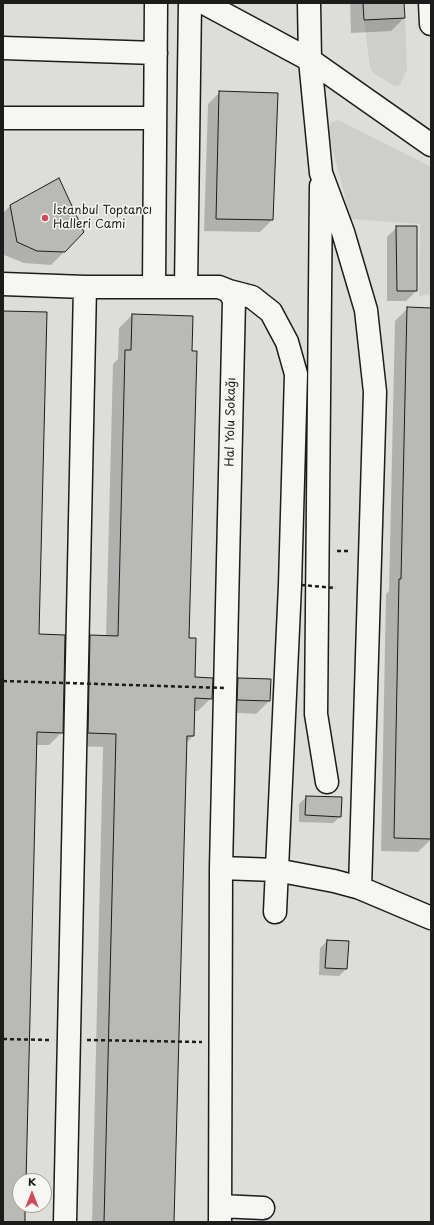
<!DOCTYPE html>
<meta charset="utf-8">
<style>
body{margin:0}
#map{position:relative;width:434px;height:1225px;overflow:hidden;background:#edede9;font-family:"Playpen Sans",sans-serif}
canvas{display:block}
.frame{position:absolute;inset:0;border:4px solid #1c1c1c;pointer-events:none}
.north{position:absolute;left:12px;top:1173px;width:40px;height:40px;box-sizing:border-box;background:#f6f6f2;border:1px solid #9f9f9c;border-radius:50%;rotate:0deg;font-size:11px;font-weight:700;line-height:16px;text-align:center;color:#1c1c1c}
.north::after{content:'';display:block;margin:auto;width:14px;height:18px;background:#d1495b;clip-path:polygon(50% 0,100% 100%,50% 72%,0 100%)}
</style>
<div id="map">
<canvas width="434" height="1225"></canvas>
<div class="frame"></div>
<div class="north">K</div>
</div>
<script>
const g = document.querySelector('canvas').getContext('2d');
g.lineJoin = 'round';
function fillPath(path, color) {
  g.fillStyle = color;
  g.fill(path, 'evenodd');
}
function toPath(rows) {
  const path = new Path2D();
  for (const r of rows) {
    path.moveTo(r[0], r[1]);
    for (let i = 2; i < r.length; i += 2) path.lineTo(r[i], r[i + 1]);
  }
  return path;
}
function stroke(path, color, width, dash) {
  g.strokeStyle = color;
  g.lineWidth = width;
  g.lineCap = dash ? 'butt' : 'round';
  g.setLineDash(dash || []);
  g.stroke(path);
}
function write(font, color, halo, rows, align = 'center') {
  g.font = font + ' "Playpen Sans",sans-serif';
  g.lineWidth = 3;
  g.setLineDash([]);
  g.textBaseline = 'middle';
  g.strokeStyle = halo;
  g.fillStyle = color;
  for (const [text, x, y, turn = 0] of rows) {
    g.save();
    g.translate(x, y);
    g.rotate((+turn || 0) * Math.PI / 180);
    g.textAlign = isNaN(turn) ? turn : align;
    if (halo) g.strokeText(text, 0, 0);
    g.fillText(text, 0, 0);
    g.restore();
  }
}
const built = toPath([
 [3,3,431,3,431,1222,3,1222],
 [20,1181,44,1181,44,1205,20,1205]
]);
const green = toPath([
 [405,18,407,70,400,85,395,86,373,73,370,67,364,20],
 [338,120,431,167,430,294,419,296,420,224,351,219,329,136,328,129,332,122]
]);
const shadow = toPath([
 [350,3,403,3,404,18,391,31,351,33],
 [220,92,272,220,260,232,204,231,208,104],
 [11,205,64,252,51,265,24,263,4,255,3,213],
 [397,227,416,291,406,301,387,301,387,237],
 [408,308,431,309,431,839,418,852,381,851,386,594,389,591,395,321],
 [3,312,38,635,62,732,49,745,36,745,25,1181,20,1181,20,1205,24,1205,24,1222,3,1222],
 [132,315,192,317,188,639,194,678,211,698,198,711,193,711,193,736,186,743,173,1222,92,1222,103,747,75,746,77,650,90,636,106,637,113,364,118,359,119,328],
 [238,679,269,701,256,714,225,712,225,692],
 [306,797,341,816,333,823,299,822,299,804],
 [327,941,346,969,339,976,319,975,320,948]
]);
const building = toPath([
 [363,3,404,3,405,18,364,20,363,3],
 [219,91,278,93,273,220,216,219,219,91],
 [59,178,84,232,65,252,37,251,17,242,10,205,59,178],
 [396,226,417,226,417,291,397,291,396,226],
 [407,307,431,308,431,839,394,838,399,579,401,579,407,307],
 [3,311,47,312,39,634,65,635,63,733,37,732,26,1181,20,1181,20,1205,25,1205,25,1222,3,1222,3,311],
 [132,314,193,316,192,351,197,351,189,638,196,638,195,677,213,678,212,699,195,698,194,736,187,736,174,1222,104,1222,116,734,88,733,90,635,118,636,125,350,131,350,132,314],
 [238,678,271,679,270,701,237,700,238,678],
 [306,796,342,797,341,817,305,815,306,796],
 [327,940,349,941,347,969,325,968,327,940]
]);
const path = toPath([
 [337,551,351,551],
 [3,1039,50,1040],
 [87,1040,202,1042]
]);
const minor = toPath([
 [204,3,310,60,431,145],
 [309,3,310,60,321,173,343,232,366,310,375,392,360,888],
 [430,3,431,24],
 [3,48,156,53],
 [3,118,155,118],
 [321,186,316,714,327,782],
 [3,284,85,287,219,287,229,291,234,300,221,868,220,1222],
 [154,287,156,3],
 [186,287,190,3],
 [229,291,252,297,271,312,287,342,296,374,290,585,275,912],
 [221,868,276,870,334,881,360,888,431,918],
 [220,1206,263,1208],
 [65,1222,85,287]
]);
const pathBridge = toPath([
 [301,585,336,588],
 [3,681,225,688]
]);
const markers = [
 [45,218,4,"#d1495b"]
];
const poiNames = [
 ["İstanbul Toptancı",53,211],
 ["Halleri Cami",53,225]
];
const streetNames = [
 ["Hal Yolu Sokağı",231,422,-89]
];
fillPath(built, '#ddddda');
fillPath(green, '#cececb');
fillPath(shadow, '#0003');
fillPath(building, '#b9b9b6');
stroke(building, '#1c1c1c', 1);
stroke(minor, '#1c1c1c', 25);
stroke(path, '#1c1c1c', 2.5, [4, 3]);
stroke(minor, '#f6f6f2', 22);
stroke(pathBridge, '#1c1c1c', 2.5, [4, 3]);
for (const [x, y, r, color] of markers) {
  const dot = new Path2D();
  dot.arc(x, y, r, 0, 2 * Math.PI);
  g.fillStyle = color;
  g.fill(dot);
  stroke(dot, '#f6f6f2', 1.5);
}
write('12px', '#1c1c1c', '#f6f6f2', poiNames, 'left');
write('12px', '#1c1c1c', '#f6f6f2', streetNames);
</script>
